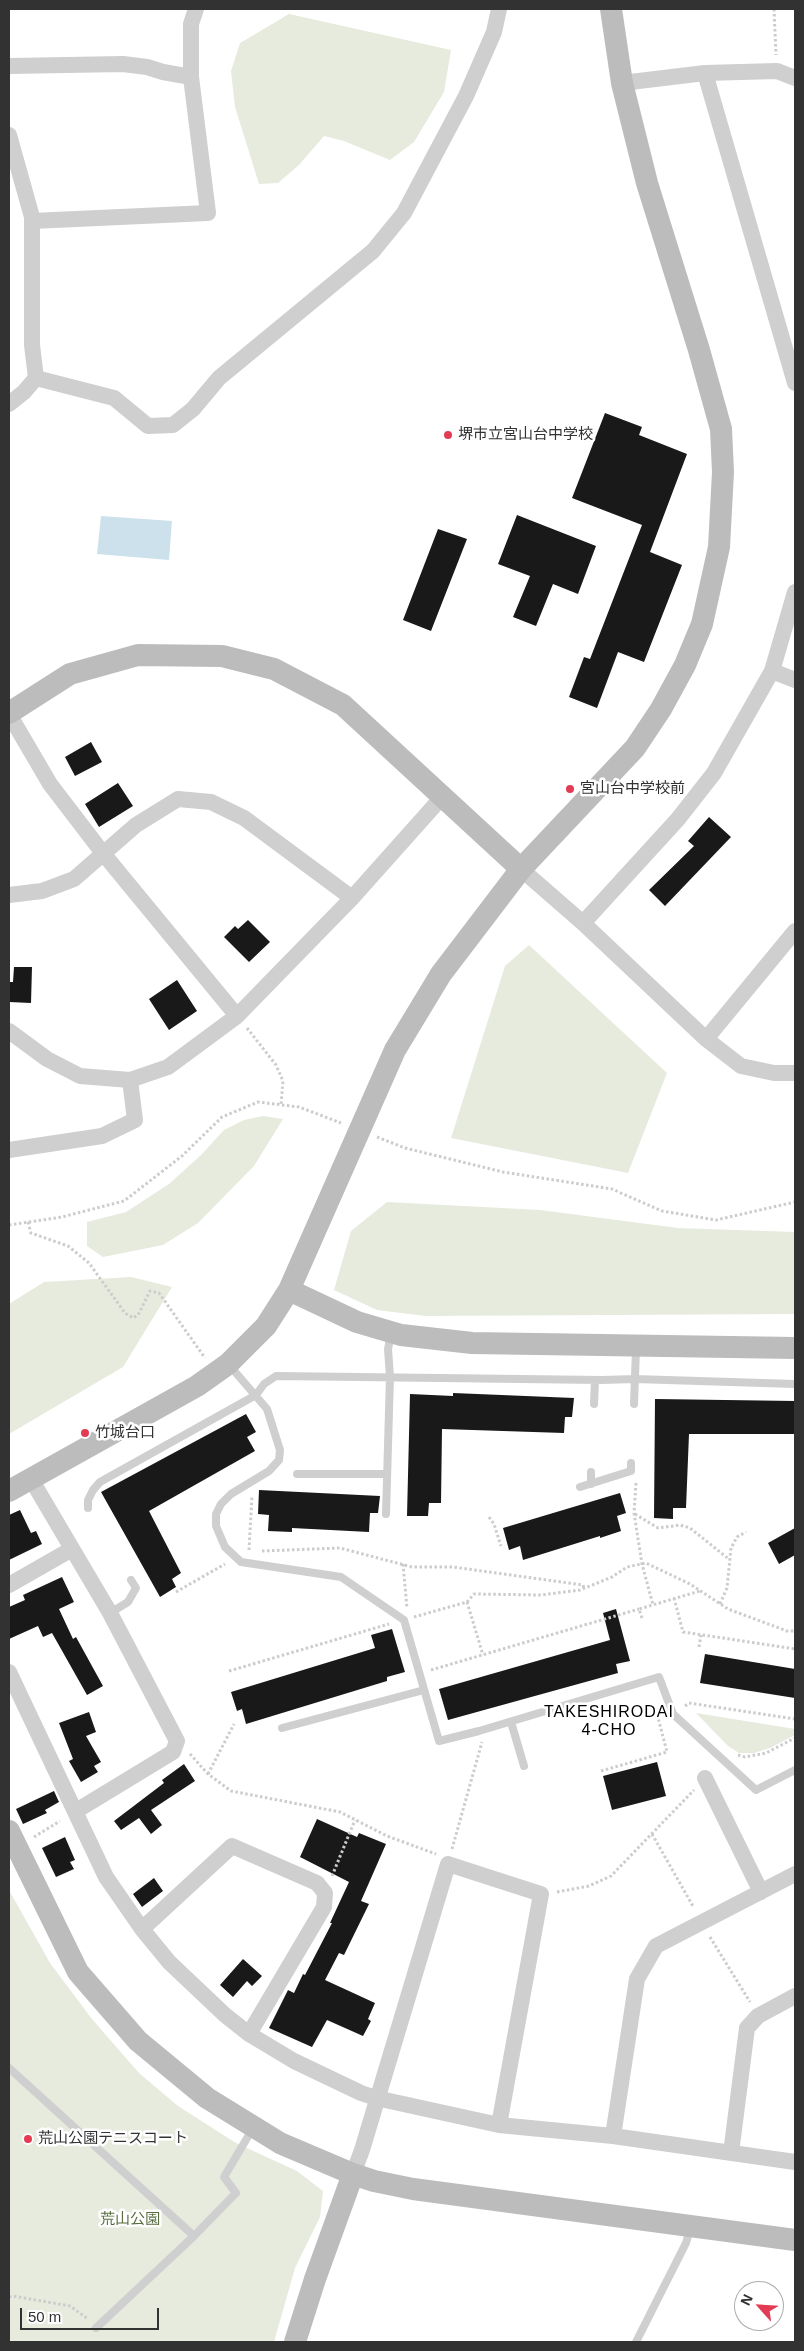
<!DOCTYPE html>
<meta charset="utf-8">
<style>
body{margin:0}
#map{position:relative;width:804px;height:2351px;overflow:hidden;background:#fff;font-family:Helvetica,sans-serif}
canvas{display:block}
.frame{position:absolute;inset:0;border:10px solid #323232;pointer-events:none}
.north{position:absolute;left:734px;top:2281px;width:50px;height:50px;box-sizing:border-box;background:#fff;border:1px solid #adadad;border-radius:50%;rotate:296deg;font-size:14px;font-weight:700;line-height:20px;text-align:center;color:#323232}
.north::after{content:'';display:block;margin:auto;width:18px;height:22px;background:#e23b53;clip-path:polygon(50% 0,100% 100%,50% 72%,0 100%)}
.scale{position:absolute;left:20px;top:2308px;width:139px;height:22px;box-sizing:border-box;border:2px solid #323232;border-top:0;padding-left:6px;font-size:15px;line-height:18px;white-space:nowrap;color:#323232;-webkit-text-stroke:4px #fff;paint-order:stroke}
</style>
<div id="map">
<canvas width="804" height="2351"></canvas>
<div class="frame"></div>
<div class="north">N</div>
<div class="scale">50 m</div>
</div>
<script>
const g = document.querySelector('canvas').getContext('2d');
g.lineJoin = 'round';
function fillPath(path, color) {
  g.fillStyle = color;
  g.fill(path, 'evenodd');
}
function toPath(rows) {
  const path = new Path2D();
  for (const r of rows) {
    path.moveTo(r[0], r[1]);
    for (let i = 2; i < r.length; i += 2) path.lineTo(r[i], r[i + 1]);
  }
  return path;
}
function stroke(path, color, width, dash) {
  g.strokeStyle = color;
  g.lineWidth = width;
  g.lineCap = dash ? 'butt' : 'round';
  g.setLineDash(dash || []);
  g.stroke(path);
}
function write(font, color, halo, rows, align = 'center') {
  g.font = font + ' Helvetica,"Noto Sans JP",sans-serif';
  g.lineWidth = 5;
  g.setLineDash([]);
  g.textBaseline = 'middle';
  g.strokeStyle = halo;
  g.fillStyle = color;
  for (const [text, x, y, turn = 0] of rows) {
    g.save();
    g.translate(x, y);
    g.rotate((+turn || 0) * Math.PI / 180);
    g.textAlign = isNaN(turn) ? turn : align;
    if (halo) g.strokeText(text, 0, 0);
    g.fillText(text, 0, 0);
    g.restore();
  }
}
const green = toPath([
 [289,14,451,50,444,92,414,142,390,160,344,141,324,136,299,165,278,183,259,184,235,107,231,71,240,43],
 [529,945,667,1073,628,1173,451,1138,505,966],
 [263,1116,283,1119,254,1166,198,1223,163,1245,103,1257,87,1246,87,1222,126,1212,169,1184,201,1155,224,1130,244,1120],
 [387,1202,540,1210,678,1228,795,1232,795,1314,426,1316,377,1310,334,1290,351,1231],
 [131,1277,172,1287,123,1367,9,1434,9,1304,44,1282],
 [696,1713,795,1729,795,1735,770,1748,754,1753,739,1753,728,1746],
 [9,1890,50,1963,92,2019,139,2073,178,2106,236,2143,297,2171,323,2191,320,2217,295,2268,274,2342,9,2342]
]);
const water = toPath([
 [101,516,172,521,169,560,97,554]
]);
const building = toPath([
 [605,413,642,427,639,435,687,454,650,552,682,565,644,662,618,652,597,708,569,697,584,657,590,659,642,525,572,498],
 [517,515,596,546,578,594,553,584,536,626,513,617,530,576,498,564],
 [438,529,467,539,431,631,403,620],
 [91,742,102,762,75,776,65,757],
 [118,783,133,806,99,827,85,804],
 [709,817,731,837,665,906,649,890,694,846,688,841],
 [248,920,270,942,249,962,224,937,235,926,238,929],
 [14,967,32,967,31,1003,9,1002,9,982,13,982],
 [177,980,197,1011,169,1030,149,999],
 [453,1393,574,1398,572,1417,565,1417,564,1433,442,1429,441,1503,429,1503,428,1516,407,1516,410,1394,453,1396],
 [655,1399,795,1401,795,1434,689,1434,686,1508,673,1508,673,1519,654,1518],
 [246,1414,256,1432,247,1437,255,1451,149,1511,181,1573,172,1579,176,1587,160,1597,101,1492],
 [259,1490,380,1496,378,1513,370,1513,369,1532,292,1528,292,1532,268,1531,269,1515,258,1514],
 [620,1493,626,1513,617,1516,621,1531,600,1538,600,1536,523,1560,520,1546,509,1550,503,1528],
 [20,1510,31,1533,36,1531,42,1544,9,1560,9,1515],
 [795,1528,795,1555,779,1564,768,1543],
 [62,1577,74,1602,59,1609,73,1639,76,1637,103,1686,87,1695,52,1633,43,1637,38,1626,9,1639,9,1607,25,1600,23,1595],
 [616,1609,630,1661,616,1664,618,1673,448,1720,439,1689,610,1640,603,1613],
 [392,1629,405,1672,387,1677,387,1681,246,1724,242,1709,237,1711,231,1692,375,1648,371,1635],
 [705,1654,795,1669,795,1698,700,1683],
 [89,1712,96,1732,86,1736,101,1762,94,1766,98,1772,81,1782,69,1761,73,1759,59,1723],
 [657,1762,666,1796,612,1810,603,1776],
 [184,1764,195,1781,151,1810,162,1825,151,1834,139,1818,121,1830,114,1821,164,1783,162,1780],
 [54,1791,59,1802,45,1810,47,1813,23,1824,16,1809],
 [317,1819,357,1837,359,1833,386,1844,361,1901,369,1904,344,1955,339,1953,325,1980,375,2003,368,2019,371,2021,363,2036,327,2020,312,2047,269,2028,288,1990,294,1993,303,1974,305,1975,332,1923,330,1923,349,1882,300,1857],
 [65,1837,75,1860,70,1862,74,1869,56,1877,42,1848],
 [154,1878,163,1891,142,1907,133,1894],
 [243,1959,262,1976,252,1986,247,1981,233,1997,220,1985]
]);
const path = toPath([
 [774,9,776,55],
 [247,1028,276,1065,283,1081,281,1105],
 [377,1137,405,1148,503,1172,612,1189,662,1211,716,1220,795,1202],
 [28,1222,31,1233,68,1246,89,1263,125,1313,133,1318,138,1315,150,1291,159,1293,205,1358],
 [9,1225,62,1217,124,1201,182,1156,222,1117,258,1102,299,1107,341,1123],
 [636,1483,634,1513,642,1564,653,1605],
 [635,1514,658,1528,680,1525,690,1528,730,1560],
 [489,1517,494,1524,501,1546],
 [249,1550,252,1496],
 [262,1551,340,1548,412,1567,453,1567,583,1585,584,1589],
 [403,1564,407,1608],
 [176,1592,225,1564],
 [674,1598,683,1632,795,1649],
 [467,1602,483,1655],
 [720,1604,727,1588,731,1548,737,1537,746,1532],
 [414,1617,467,1602,474,1594,541,1595,580,1590,612,1577,627,1567,646,1563,690,1584,728,1609,787,1631,795,1631],
 [642,1618,639,1609,700,1591],
 [699,1647,701,1635],
 [431,1670,639,1609],
 [229,1671,389,1624],
 [685,1706,689,1703,795,1719],
 [190,1754,208,1774,231,1791,340,1812,387,1836,436,1854],
 [738,1755,745,1757,766,1753,795,1738],
 [601,1771,667,1752,656,1710],
 [208,1774,234,1724],
 [652,1834,694,1908],
 [34,1837,60,1821],
 [452,1849,482,1742],
 [332,1876,355,1820],
 [557,1892,589,1886,611,1876,694,1790],
 [710,1937,750,2002],
 [9,2297,13,2296,70,2306,88,2319]
]);
const lane = toPath([
 [230,1366,267,1409,280,1450,279,1460,269,1471,231,1494,221,1504,216,1514,216,1526,225,1547,241,1562,341,1577,404,1620,439,1741,479,1731,659,1677,673,1714,756,1790,795,1770],
 [594,1404,595,1380],
 [634,1404,636,1349],
 [297,1474,386,1474],
 [591,1484,591,1472],
 [580,1487,631,1471,631,1463],
 [88,1508,88,1500,93,1490,100,1482,256,1395,264,1384,276,1376,602,1380,635,1379,795,1384],
 [386,1514,390,1377,388,1349,391,1334],
 [110,1613,128,1602,136,1588,131,1580],
 [511,1722,524,1766],
 [282,1728,424,1690],
 [9,2068,194,2236],
 [96,2328,194,2236,236,2193,224,2177,253,2128],
 [636,2342,686,2243,690,2229]
]);
const street = toPath([
 [9,66,123,64,147,67,163,72,191,77],
 [705,73,795,383],
 [622,83,705,73,777,71,795,78],
 [9,135,32,217,32,345,36,378,24,392,9,404],
 [32,221,208,213,191,77,191,24,196,9],
 [36,378,114,398,148,426,173,425,193,409,219,378,373,251,404,213,466,96,494,32,499,9],
 [772,671,795,680],
 [9,714,50,784,102,852,237,1016],
 [521,869,583,923,706,1039,741,1066,774,1073,795,1073],
 [9,895,42,891,74,879,136,825,178,799,211,802,244,818,352,898],
 [583,923,678,819,714,773,772,671,795,592],
 [9,1031,47,1059,80,1076,130,1080,168,1067,237,1016,352,898,443,796],
 [706,1039,795,931],
 [9,1150,102,1136,135,1120,130,1080],
 [31,1479,110,1613,177,1741,173,1752,76,1811],
 [9,1585,72,1549],
 [9,1672,106,1877,142,1929,169,1962,225,2015,249,2034,294,2061,361,2093,376,2098,499,2125,613,2136,795,2162],
 [705,1778,761,1892],
 [142,1929,232,1846,317,1883,325,1893,324,1907,249,2034],
 [613,2136,637,1979,656,1946,795,1874],
 [731,2153,747,2028,758,2016,795,1996],
 [353,2174,362,2150,448,1864,541,1894,499,2125]
]);
const secondary = toPath([
 [9,713,70,674,138,655,222,656,274,669,343,705,521,869],
 [289,1290,357,1322,401,1335,472,1343,795,1348],
 [9,1491,197,1386,228,1364,266,1326,289,1290,395,1050,441,974,521,869,635,748,661,709,685,665,702,624,719,547,723,472,721,429,699,350,647,183,622,83,611,9],
 [9,1831,78,1972,138,2041,207,2098,280,2143,353,2174,374,2181,413,2189,795,2240],
 [295,2342,315,2279,353,2174]
]);
const markers = [
 [448,435,5,"#e23b53"],
 [570,789,5,"#e23b53"],
 [85,1433,5,"#e23b53"],
 [28,2139,5,"#e23b53"]
];
const poiNames = [
 ["堺市立宮山台中学校",458,435],
 ["宮山台中学校前",580,789],
 ["竹城台口",95,1433],
 ["荒山公園テニスコート",38,2139]
];
const parkNames = [
 ["荒山公園",130,2220]
];
const neighbourhoodNames = [
 ["TAKESHIRODAI",609,1713],
 ["4-CHO",609,1731]
];
fillPath(green, '#e6ebde');
fillPath(water, '#cce1eb');
fillPath(building, '#191919');
stroke(path, '#ccc', 3, [2.5, 2.5]);
stroke(lane, '#cfcfcf', 8);
stroke(street, '#cfcfcf', 16);
stroke(secondary, '#bcbcbc', 22);
for (const [x, y, r, color] of markers) {
  const dot = new Path2D();
  dot.arc(x, y, r, 0, 2 * Math.PI);
  g.fillStyle = color;
  g.fill(dot);
  stroke(dot, '#fff', 2);
}
write('15px', '#323232', '#fff', poiNames, 'left');
write('15px', '#596e3f', '#fff', parkNames);
g.letterSpacing = '1px';
write('16px', '#000', '#fff', neighbourhoodNames);
g.letterSpacing = '0px';
</script>
